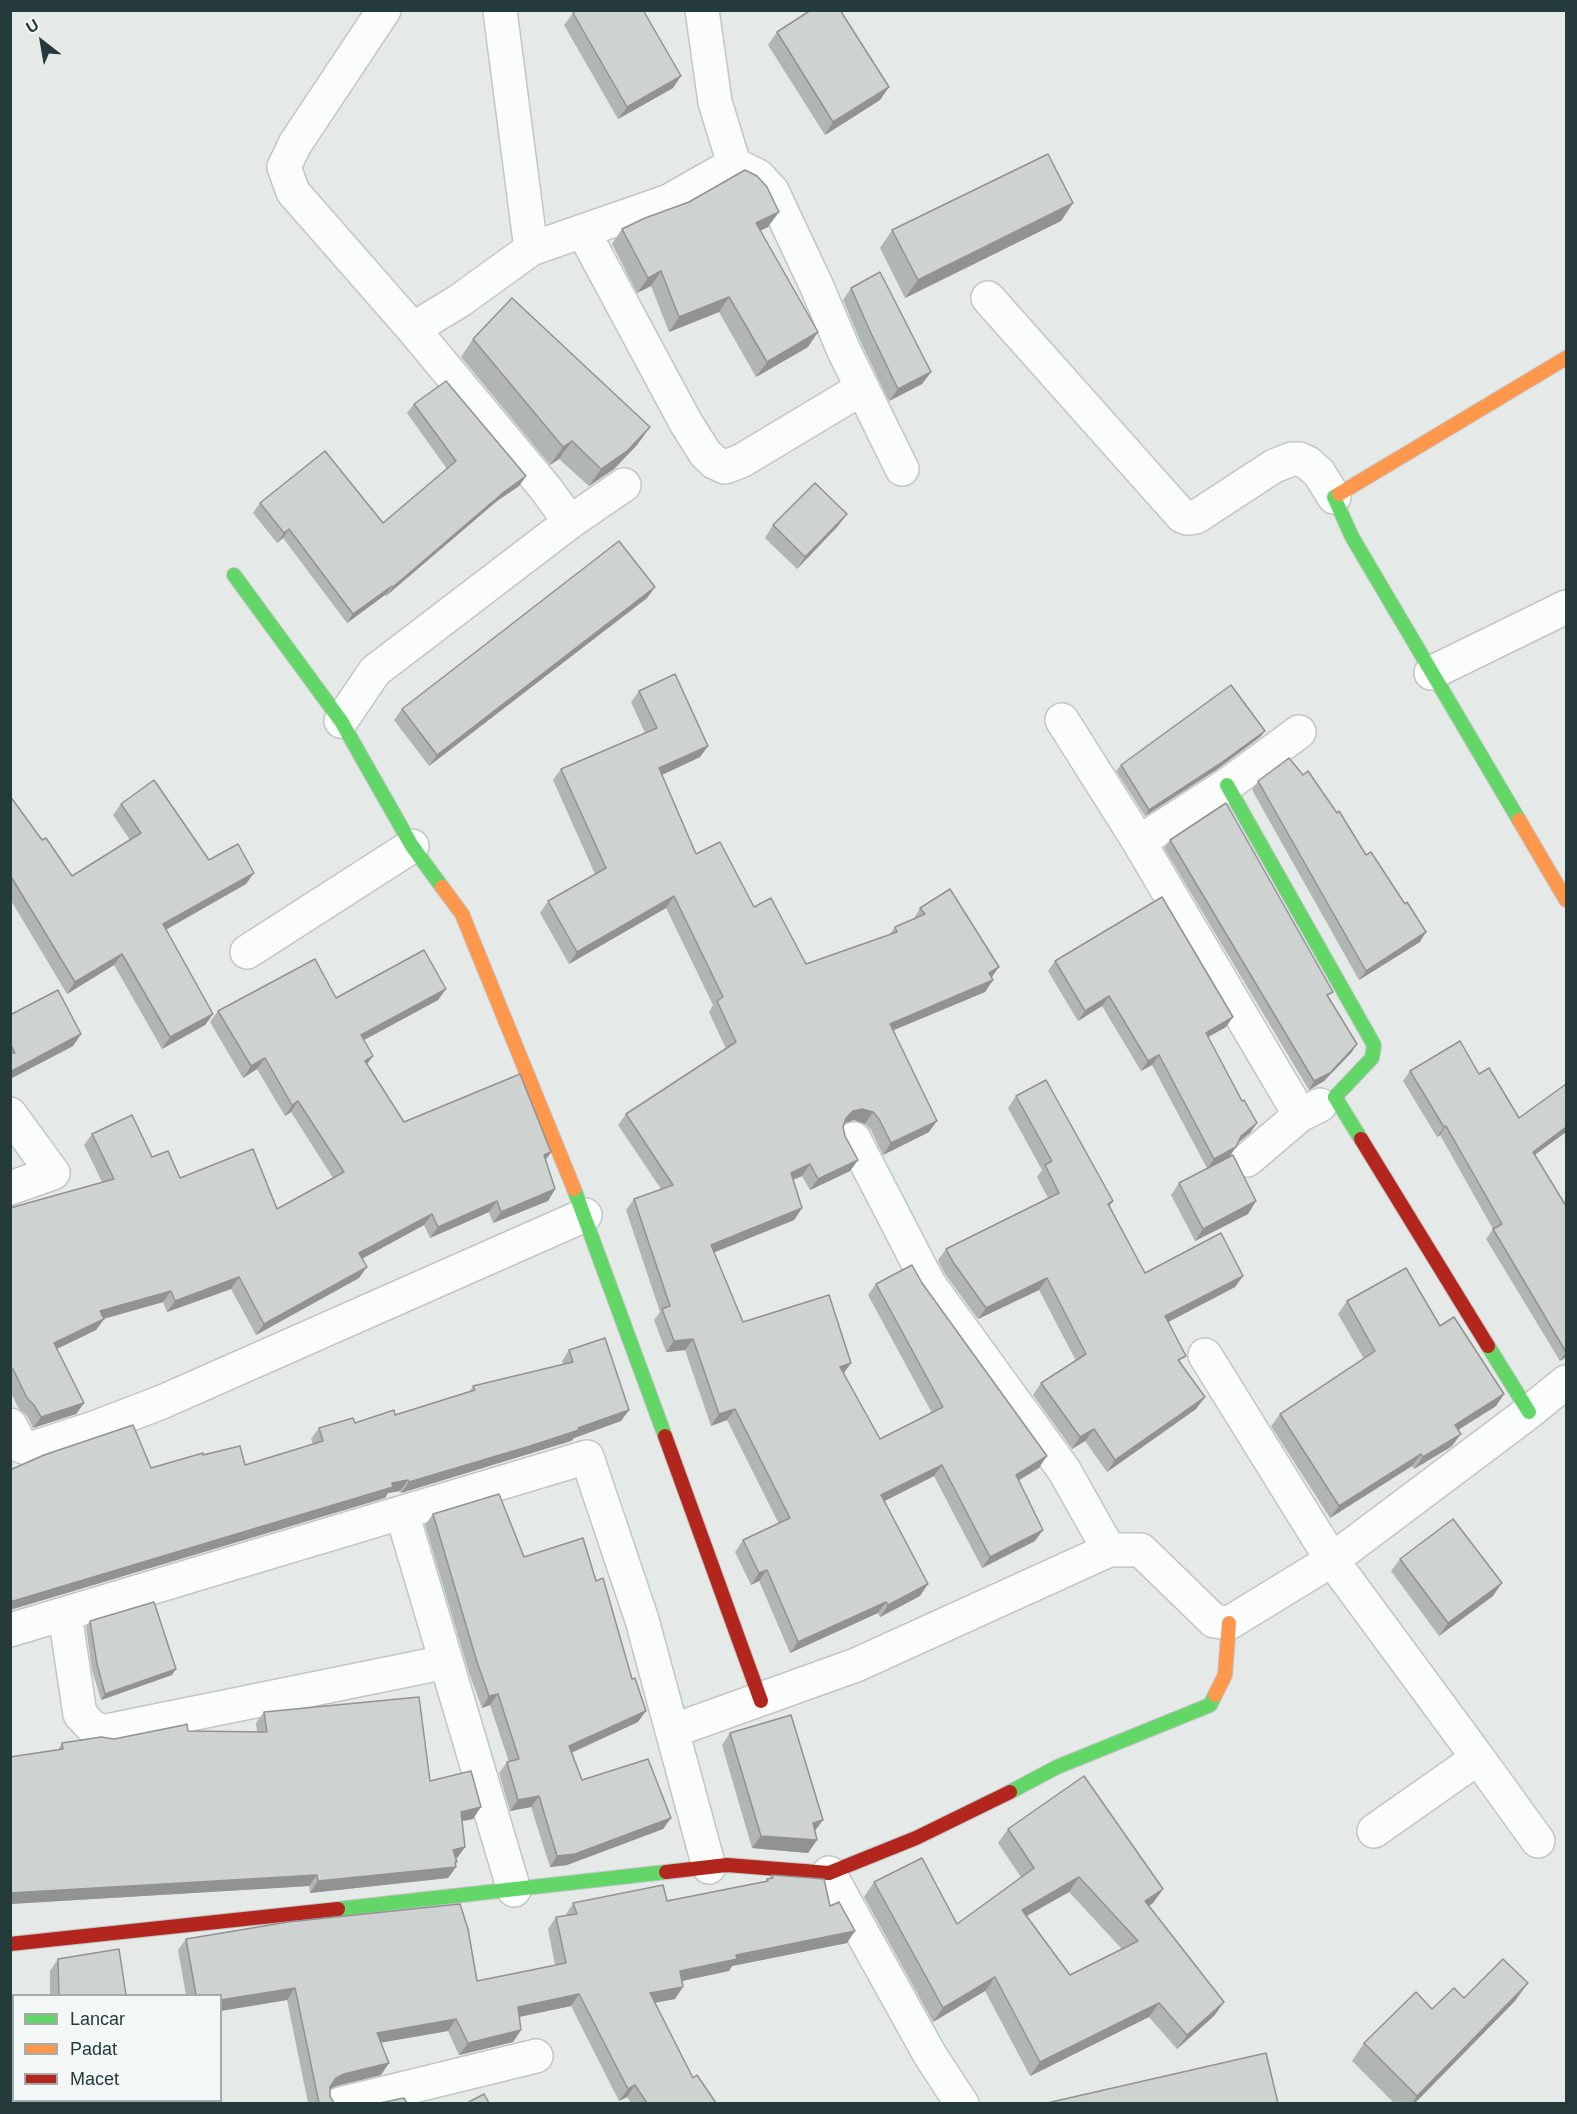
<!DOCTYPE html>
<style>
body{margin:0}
#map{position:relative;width:1577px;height:2114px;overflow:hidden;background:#e5e9e8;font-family:Arial,sans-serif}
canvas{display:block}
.frame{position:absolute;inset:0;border:12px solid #253a3a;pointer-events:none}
.legend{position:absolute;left:12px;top:1994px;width:210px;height:108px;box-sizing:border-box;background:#f3f8f7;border:2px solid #a1acab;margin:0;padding:8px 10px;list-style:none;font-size:18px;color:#253a3a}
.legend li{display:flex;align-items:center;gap:12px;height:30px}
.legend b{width:30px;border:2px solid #a1acab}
.north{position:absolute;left:12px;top:12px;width:60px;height:60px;-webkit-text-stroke:4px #f3f8f7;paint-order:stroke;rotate:329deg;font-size:16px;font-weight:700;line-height:24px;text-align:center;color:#253a3a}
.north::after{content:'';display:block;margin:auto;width:21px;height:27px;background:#253a3a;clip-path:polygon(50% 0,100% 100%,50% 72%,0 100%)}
</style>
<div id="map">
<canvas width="1577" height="2114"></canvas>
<div class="frame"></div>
<ul class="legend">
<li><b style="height:8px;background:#63d668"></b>Lancar</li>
<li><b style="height:8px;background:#ff974d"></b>Padat</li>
<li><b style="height:8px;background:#b3261e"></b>Macet</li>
</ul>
<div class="north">U</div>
</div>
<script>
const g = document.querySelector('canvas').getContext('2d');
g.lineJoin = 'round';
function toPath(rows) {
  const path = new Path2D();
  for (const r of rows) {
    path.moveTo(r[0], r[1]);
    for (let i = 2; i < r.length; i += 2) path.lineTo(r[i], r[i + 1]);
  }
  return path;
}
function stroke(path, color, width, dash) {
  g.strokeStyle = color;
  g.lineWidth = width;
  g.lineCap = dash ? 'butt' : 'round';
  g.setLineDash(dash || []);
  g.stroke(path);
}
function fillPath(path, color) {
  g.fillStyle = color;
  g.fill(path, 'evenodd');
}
const street = toPath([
 [384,10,295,144,284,167,293,192,413,329,546,489,570,522],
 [734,164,758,176,772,191,817,287,844,351,902,469],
 [583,231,686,423,705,453,714,462,725,467,741,461,861,389],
 [531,249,669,201,734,164,715,102,702,10],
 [988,298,1182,516,1187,518,1196,517,1274,466,1292,459,1299,459,1308,463,1319,473,1334,497],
 [413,329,459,301,531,249,500,11],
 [1431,673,1566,607],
 [1062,720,1139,842,1300,1115],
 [341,721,375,671,570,522,624,485],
 [1139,842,1227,785,1299,732],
 [247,952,412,846],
 [10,1114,53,1173,10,1188],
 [854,1139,929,1284,1064,1470,1109,1550],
 [1247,1160,1300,1115,1320,1105],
 [1205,1355,1332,1560,1478,1758,1374,1831],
 [10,1425,21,1446,30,1449,94,1428,162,1402,585,1215],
 [402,1513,514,1890],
 [65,1615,80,1714,91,1726,102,1732,446,1662],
 [10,1630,587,1457,642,1620,709,1867],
 [672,1731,856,1665,1109,1550,1141,1550,1214,1621,1229,1623,1332,1560,1529,1412,1566,1382],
 [1478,1758,1538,1841],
 [829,1873,930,2055,962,2104],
 [340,2104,536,2056]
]);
const fast = toPath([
 [1339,494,1334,497,1352,537,1519,820],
 [234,575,341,721,412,846,442,887],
 [1227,785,1374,1045,1372,1058,1335,1097,1361,1139],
 [574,1189,665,1436],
 [1488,1346,1529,1412],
 [1010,1792,1057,1767,1210,1705,1215,1695],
 [338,1909,666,1872]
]);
const slow = toPath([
 [1339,494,1566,358],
 [1519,820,1566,900],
 [442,887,462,914,574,1189],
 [1215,1695,1225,1675,1229,1623]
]);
const jam = toPath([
 [1361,1139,1488,1346],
 [665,1436,761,1701],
 [666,1872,727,1865,829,1873,916,1838,1010,1792],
 [10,1944,338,1909]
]);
const wall = toPath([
 [573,13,673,88,618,119,564,25],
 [777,32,889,87,880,100,825,135,768,45],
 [1073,203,1061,221,905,298,880,248,892,230],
 [768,227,760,231,808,347,756,377,719,312,669,332,651,286,637,293,612,244,622,229],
 [851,288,931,372,922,384,889,401,861,343,843,300],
 [473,339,650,427,637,445,614,469,589,486,559,459,550,465,461,357],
 [414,404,526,476,519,486,497,501,386,596,385,595,347,623,283,538,277,543,253,513,260,503,383,523,447,469,407,413],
 [773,525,838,526,797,569,765,538],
 [655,587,647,598,429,766,394,720,402,709],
 [639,691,708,746,700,757,662,775,696,854,754,907,806,964,889,935,895,927,913,920,920,908,999,967,992,977,993,980,985,992,894,1030,929,1132,883,1155,871,1130,865,1124,854,1120,845,1123,843,1127,845,1136,858,1160,850,1171,810,1190,802,1176,793,1180,802,1208,794,1220,714,1252,743,1322,851,1363,844,1373,880,1439,932,1413,868,1295,876,1284,922,1283,1039,1468,1018,1480,1035,1541,982,1568,934,1476,884,1501,920,1596,880,1617,878,1613,790,1653,759,1581,751,1585,735,1552,743,1540,779,1524,727,1420,711,1426,685,1350,666,1352,654,1320,660,1312,626,1210,634,1199,661,1189,618,1125,626,1114,726,1049,709,1012,713,1005,666,908,569,964,540,913,548,901,595,874,553,780,561,769,645,733,631,702],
 [1265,731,1260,737,1216,770,1145,816,1116,771,1121,765],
 [1303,775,1366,855,1420,942,1359,980,1252,790,1258,781],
 [10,796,42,840,72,876,130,840,113,815,121,804,246,884,166,929,213,1014,205,1025,162,1049,114,965,67,994,10,899],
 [1170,840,1329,998,1357,1044,1351,1053,1324,1081,1309,1090,1164,848],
 [1055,961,1226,1027,1208,1037,1242,1101,1257,1123,1250,1133,1238,1143,1229,1157,1256,1201,1248,1214,1195,1241,1171,1195,1179,1183,1207,1168,1152,1065,1141,1071,1102,1006,1078,1021,1048,971],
 [446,989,438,1000,364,1040,367,1064,404,1122,551,1152,546,1160,555,1189,548,1201,493,1223,489,1212,430,1238,424,1225,362,1259,359,1278,256,1335,231,1289,167,1312,163,1302,104,1319,96,1330,57,1349,84,1403,76,1414,33,1428,27,1416,19,1409,10,1391,10,1208,102,1182,84,1145,92,1134,152,1157,180,1178,277,1209,333,1178,291,1112,285,1116,257,1069,243,1078,210,1022,218,1011,336,998],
 [10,1015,81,1034,73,1046,10,1079],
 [1410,1071,1479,1074,1519,1118,1566,1084,1566,1132,1535,1155,1566,1206,1566,1357,1560,1361,1486,1239,1493,1229,1440,1135,1437,1137,1403,1081],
 [1016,1096,1113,1201,1110,1206,1145,1273,1243,1276,1235,1287,1168,1322,1181,1363,1205,1397,1196,1409,1107,1472,1085,1441,1072,1449,1033,1395,1041,1383,1076,1361,1039,1290,978,1319,945,1274,938,1260,946,1249,1048,1198,1037,1177,1042,1170,1008,1108],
 [1347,1301,1440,1326,1504,1394,1496,1406,1458,1430,1452,1446,1449,1448,1414,1469,1412,1466,1330,1518,1271,1426,1280,1414,1364,1359,1338,1314],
 [569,1350,629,1410,621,1421,574,1438,571,1441,401,1493,400,1491,388,1493,385,1498,151,1468,203,1455,245,1465,313,1444,311,1439,319,1428,355,1423,395,1415,470,1391,473,1386,563,1364,562,1361],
 [433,1514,524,1557,638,1722,572,1753,582,1780,671,1818,663,1829,567,1865,550,1867,531,1807,510,1811,499,1773,507,1762,509,1762,490,1705,482,1708,469,1673,425,1525],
 [1400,1559,1493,1596,1439,1636,1391,1571],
 [90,1621,172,1675,101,1700,92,1670,86,1627],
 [264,1712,430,1781,473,1819,462,1821,465,1847,457,1858,456,1859,457,1862,455,1864,456,1867,448,1878,310,1893,309,1886,10,1904,10,1757,58,1750,62,1743,114,1739,188,1731,257,1732,256,1723],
 [730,1733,815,1831,817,1840,808,1853,752,1848,722,1745],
 [1008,1829,1163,1889,1153,1903,1149,1906,1224,2002,1214,2016,1177,2049,1149,2017,1030,2076,985,1991,933,2022,864,1897,874,1882,957,1924,1021,1877,998,1843],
 [1069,1892,1122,1949,1070,1975,1027,1916],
 [772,1875,830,1906,847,1943,732,1966,729,1971,682,1981,675,1999,654,2003,693,2078,716,2103,631,2103,627,2097,619,2101,571,2006,519,2017,521,2030,513,2042,459,2055,448,2031,381,2042,381,2075,336,2086,330,2089,330,2096,334,2103,308,2103,287,2000,220,2011,220,1995,186,1995,178,1950,186,1939,477,1981,555,1965,548,1929,556,1917,565,1916,573,1903,667,1901,766,1881,767,1879,770,1879],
 [58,1959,126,1995,50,1995,50,1971],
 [1464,1998,1515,2001,1415,2103,1394,2103,1352,2061,1364,2043,1432,2009]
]);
const shadedWall = toPath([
 [681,76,673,88,618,119,627,107],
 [889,87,880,100,825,135,833,122],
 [1073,203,1061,221,905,298,918,280],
 [779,212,768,227,745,238,756,223],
 [661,271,651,286,637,293,648,278],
 [729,297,719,312,669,332,679,317],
 [818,332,808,347,756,377,767,362],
 [931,372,922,384,889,401,898,389],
 [650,427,637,445,614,469,589,486,601,469],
 [572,441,559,459,550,465,563,447],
 [526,476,519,486,497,501,386,596,393,587,504,492],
 [847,514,838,526,797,569,805,557],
 [289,529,283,538,277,543,284,533],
 [392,586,385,595,347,623,353,614],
 [655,587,647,598,429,766,437,755],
 [1265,731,1260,737,1216,770,1145,816,1149,810],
 [708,746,700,757,651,780,659,768],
 [254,873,246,884,155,936,163,924],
 [674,896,666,908,569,964,577,952],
 [1426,932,1420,942,1359,980,1366,971],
 [122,954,114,965,67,994,75,982],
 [999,967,991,978,989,973],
 [993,980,985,992,882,1035,890,1024],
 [446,989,438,1000,353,1046,361,1035],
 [1109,996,1102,1006,1078,1021,1085,1011],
 [213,1014,205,1025,162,1049,170,1037],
 [1233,1017,1226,1027,1199,1042,1206,1033],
 [81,1034,73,1046,10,1079,10,1072],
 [1357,1044,1351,1053,1324,1081,1309,1090,1314,1081],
 [1159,1055,1152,1065,1141,1071,1148,1061],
 [373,1056,365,1067,365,1061],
 [265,1058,257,1069,243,1078,251,1066],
 [298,1101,291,1112,285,1116,292,1105],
 [862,1109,873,1112,865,1124,854,1120,845,1123,846,1118,853,1111],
 [937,1121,929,1132,883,1155,891,1143],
 [1257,1123,1250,1133,1234,1146,1241,1136],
 [1446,1126,1440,1135,1437,1137,1444,1127],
 [1566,1127,1566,1132,1526,1161,1533,1152],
 [1236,1147,1229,1157,1207,1169,1214,1159],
 [551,1152,543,1163,544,1155],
 [858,1160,850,1171,810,1190,818,1179],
 [810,1164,802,1176,783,1184,791,1173],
 [555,1189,548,1201,493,1223,501,1212],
 [497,1201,489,1212,430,1238,438,1227],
 [1256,1201,1248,1214,1195,1241,1203,1229],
 [802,1208,794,1220,703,1257,711,1245],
 [432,1214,424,1225,352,1264,359,1253],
 [367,1267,359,1278,256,1335,264,1324],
 [1243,1276,1235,1287,1157,1328,1165,1316],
 [239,1277,231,1289,167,1312,175,1301],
 [1047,1278,1039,1290,978,1319,986,1308],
 [171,1291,163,1302,92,1322,100,1311],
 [104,1319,96,1330,46,1354,54,1343],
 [693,1339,685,1350,666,1352,674,1341],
 [1566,1352,1566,1357,1560,1361],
 [851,1363,843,1374,840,1367],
 [1504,1394,1496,1406,1447,1437,1455,1425],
 [1205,1397,1196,1409,1107,1472,1115,1460],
 [84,1403,76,1414,33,1428,41,1417],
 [735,1409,727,1420,711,1426,719,1414],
 [629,1410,621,1421,574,1438,571,1441,401,1493,409,1482],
 [1094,1429,1085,1441,1072,1449,1080,1437],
 [1461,1434,1452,1446,1414,1469,1423,1457],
 [1421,1454,1412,1466,1330,1518,1339,1506],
 [1047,1456,1039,1468,1008,1487,1016,1475],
 [942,1465,934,1476,873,1507,881,1495],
 [408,1480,400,1491,388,1493,385,1498,10,1610,10,1602,12,1601,392,1483],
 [1043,1530,1035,1541,982,1568,990,1557],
 [767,1570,759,1581,751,1585,759,1573],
 [1502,1583,1493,1596,1439,1636,1448,1623],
 [928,1584,920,1596,880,1617,888,1605],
 [886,1602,878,1613,790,1653,798,1642],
 [176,1669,172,1675,101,1700,105,1694],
 [498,1694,490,1705,482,1708,489,1696],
 [646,1711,638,1722,561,1757,569,1746],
 [539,1796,531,1807,510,1811,518,1800],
 [481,1807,473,1819,453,1823,461,1812],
 [671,1818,663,1829,567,1865,550,1867,557,1856],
 [823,1820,814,1832,813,1823],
 [761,1836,817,1840,808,1853,752,1848],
 [465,1847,457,1858,445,1861,453,1850],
 [455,1862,457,1862,453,1867,456,1867,448,1878,310,1893,318,1881],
 [317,1875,309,1886,10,1904,10,1893],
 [1079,1877,1069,1892,1012,1924,1022,1910],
 [1163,1889,1153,1903,1135,1915,1145,1901],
 [855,1931,847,1943,732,1966,729,1971,672,1983,680,1971,736,1955],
 [995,1977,985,1991,933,2022,943,2008],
 [1528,1983,1515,2001,1415,2103,1412,2103,1417,2096],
 [683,1987,675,1999,641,2005,650,1993],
 [295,1988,287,2000,220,2011,220,2000],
 [579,1994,571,2006,509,2019,518,2007],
 [1224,2002,1214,2016,1177,2049,1187,2035],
 [1159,2003,1149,2017,1030,2076,1040,2062],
 [456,2019,448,2031,368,2045,377,2033],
 [521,2030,513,2042,459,2055,468,2043],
 [389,2063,381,2075,336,2086,328,2090,336,2078,344,2074],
 [635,2085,627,2097,619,2101,628,2089]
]);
const building = toPath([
 [577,10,643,10,681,76,627,107,573,13,577,10],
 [811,10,840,10,889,87,833,122,777,32,811,10],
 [1048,154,1073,203,918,280,892,230,1048,154],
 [745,170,757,176,767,187,779,212,756,223,818,332,767,362,729,297,679,317,661,271,648,278,622,229,645,218,689,202,745,170],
 [880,272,931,372,898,389,870,331,851,288,880,272],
 [512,298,650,427,627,451,601,469,572,441,563,447,473,339,512,298],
 [446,381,526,476,504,492,393,587,392,586,353,614,289,529,284,533,260,503,325,451,383,523,456,461,414,404,446,381],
 [815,483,847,514,805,557,773,525,815,483],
 [619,541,655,587,437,755,402,709,619,541],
 [675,674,708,746,659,768,696,854,720,842,754,907,771,898,806,964,897,932,895,927,925,914,920,908,950,889,999,967,989,973,993,980,890,1024,937,1121,891,1143,879,1119,873,1112,862,1109,853,1111,846,1118,843,1127,845,1136,858,1160,818,1179,810,1164,791,1173,802,1208,711,1245,743,1322,829,1295,851,1363,840,1367,880,1439,943,1407,876,1284,912,1265,922,1283,1047,1456,1016,1475,1043,1530,990,1557,942,1465,881,1495,928,1584,888,1605,886,1602,798,1642,767,1570,759,1573,743,1540,790,1518,735,1409,719,1414,693,1339,674,1341,662,1309,670,1306,634,1199,673,1185,626,1114,736,1042,717,1001,723,997,674,896,577,952,548,901,606,868,561,769,657,728,639,691,675,674],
 [1231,685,1265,731,1221,763,1149,810,1121,765,1231,685],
 [1289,758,1303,775,1308,771,1337,813,1339,811,1366,855,1371,852,1405,904,1407,902,1426,932,1366,971,1258,781,1289,758],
 [154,780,209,860,238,844,254,873,163,924,213,1014,170,1037,122,954,75,982,10,875,10,796,42,840,46,838,72,876,141,833,121,804,154,780],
 [1226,803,1333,992,1327,995,1357,1044,1330,1073,1314,1081,1170,840,1226,803],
 [1162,897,1233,1017,1206,1033,1242,1101,1244,1100,1257,1123,1241,1136,1236,1147,1214,1159,1159,1055,1148,1061,1109,996,1085,1011,1055,961,1162,897],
 [424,950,446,989,361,1035,373,1056,365,1061,404,1122,520,1074,551,1152,544,1155,555,1189,501,1212,497,1201,438,1227,432,1214,359,1253,367,1267,264,1324,239,1277,175,1301,171,1291,100,1311,104,1319,54,1343,84,1403,41,1417,34,1405,27,1398,13,1369,10,1370,10,1208,114,1179,92,1134,132,1115,152,1157,168,1151,180,1178,253,1149,277,1209,344,1172,298,1101,292,1105,265,1058,251,1066,218,1011,315,959,336,998,424,950],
 [58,990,81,1034,10,1072,10,1053,15,1053,10,1043,10,1015,58,990],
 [1460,1041,1479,1074,1489,1068,1519,1118,1566,1084,1566,1127,1533,1152,1566,1206,1566,1352,1493,1229,1502,1224,1446,1126,1444,1127,1410,1071,1460,1041],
 [1046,1080,1113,1201,1108,1204,1145,1273,1221,1233,1243,1276,1165,1316,1186,1356,1178,1360,1205,1397,1115,1460,1094,1429,1080,1437,1041,1383,1086,1354,1047,1278,986,1308,953,1262,946,1249,1059,1193,1045,1165,1052,1161,1016,1096,1046,1080],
 [1233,1155,1256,1201,1203,1229,1179,1183,1233,1155],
 [1406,1268,1440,1326,1454,1317,1504,1394,1455,1425,1461,1434,1458,1436,1423,1457,1421,1454,1339,1506,1280,1414,1375,1351,1347,1301,1406,1268],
 [605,1338,629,1410,578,1428,579,1430,530,1446,409,1482,408,1480,392,1483,393,1487,10,1602,10,1470,44,1455,133,1425,151,1468,203,1453,203,1455,240,1446,245,1465,323,1441,319,1428,353,1418,355,1423,394,1410,395,1415,475,1390,473,1386,573,1362,569,1350,605,1338],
 [499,1494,524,1557,583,1538,596,1581,603,1578,632,1679,635,1678,646,1711,569,1746,582,1780,648,1759,671,1818,575,1854,557,1856,539,1796,518,1800,507,1762,519,1759,498,1694,489,1696,477,1662,433,1514,499,1494],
 [1453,1519,1502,1583,1448,1623,1400,1559,1453,1519],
 [154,1602,176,1669,105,1694,97,1664,90,1621,154,1602],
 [419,1697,430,1781,471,1771,481,1807,461,1812,465,1847,453,1850,457,1862,455,1862,456,1867,318,1881,317,1875,10,1893,10,1757,63,1749,62,1743,101,1737,114,1739,184,1725,187,1724,188,1731,267,1732,264,1712,419,1697],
 [791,1715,823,1820,813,1823,817,1840,761,1836,730,1733,791,1715],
 [1084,1776,1163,1889,1145,1901,1224,2002,1187,2035,1159,2003,1040,2062,995,1977,943,2008,874,1882,922,1858,957,1924,1034,1868,1008,1829,1084,1776],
 [1079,1877,1138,1941,1070,1975,1022,1910,1079,1877],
 [772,1875,824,1879,830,1906,839,1902,855,1931,736,1955,737,1959,680,1971,683,1987,650,1993,693,2078,697,2075,716,2103,647,2103,635,2085,628,2089,579,1994,518,2007,521,2030,468,2043,456,2019,377,2033,389,2063,344,2074,336,2078,330,2087,330,2096,334,2103,319,2103,295,1988,220,2000,220,1995,196,1995,186,1939,288,1922,460,1904,468,1929,477,1981,566,1963,556,1917,577,1914,573,1903,663,1885,667,1901,768,1881,767,1879,773,1878,772,1875],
 [119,1949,126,1995,59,1995,58,1959,119,1949],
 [1503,1959,1528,1983,1417,2096,1364,2043,1416,1992,1432,2009,1454,1988,1464,1998,1503,1959],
 [10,2037,14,2037,14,2100,173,2100,173,2103,10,2103,10,2037],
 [1266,2053,1278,2103,1047,2103,1266,2053],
 [484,2094,489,2103,467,2103,484,2094],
 [404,2098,407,2103,380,2103,404,2098]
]);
stroke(street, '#c2c6c5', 36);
stroke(fast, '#c1c6c5', 16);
stroke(slow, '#c1c6c5', 16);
stroke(jam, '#c1c6c5', 16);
stroke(street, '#fbfcfc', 33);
stroke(fast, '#63d668', 14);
stroke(slow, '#ff974d', 14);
stroke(jam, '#b3261e', 14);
fillPath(wall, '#b1b5b4');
fillPath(shadedWall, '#909392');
fillPath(building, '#ced2d1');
stroke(building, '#909392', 1.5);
</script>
